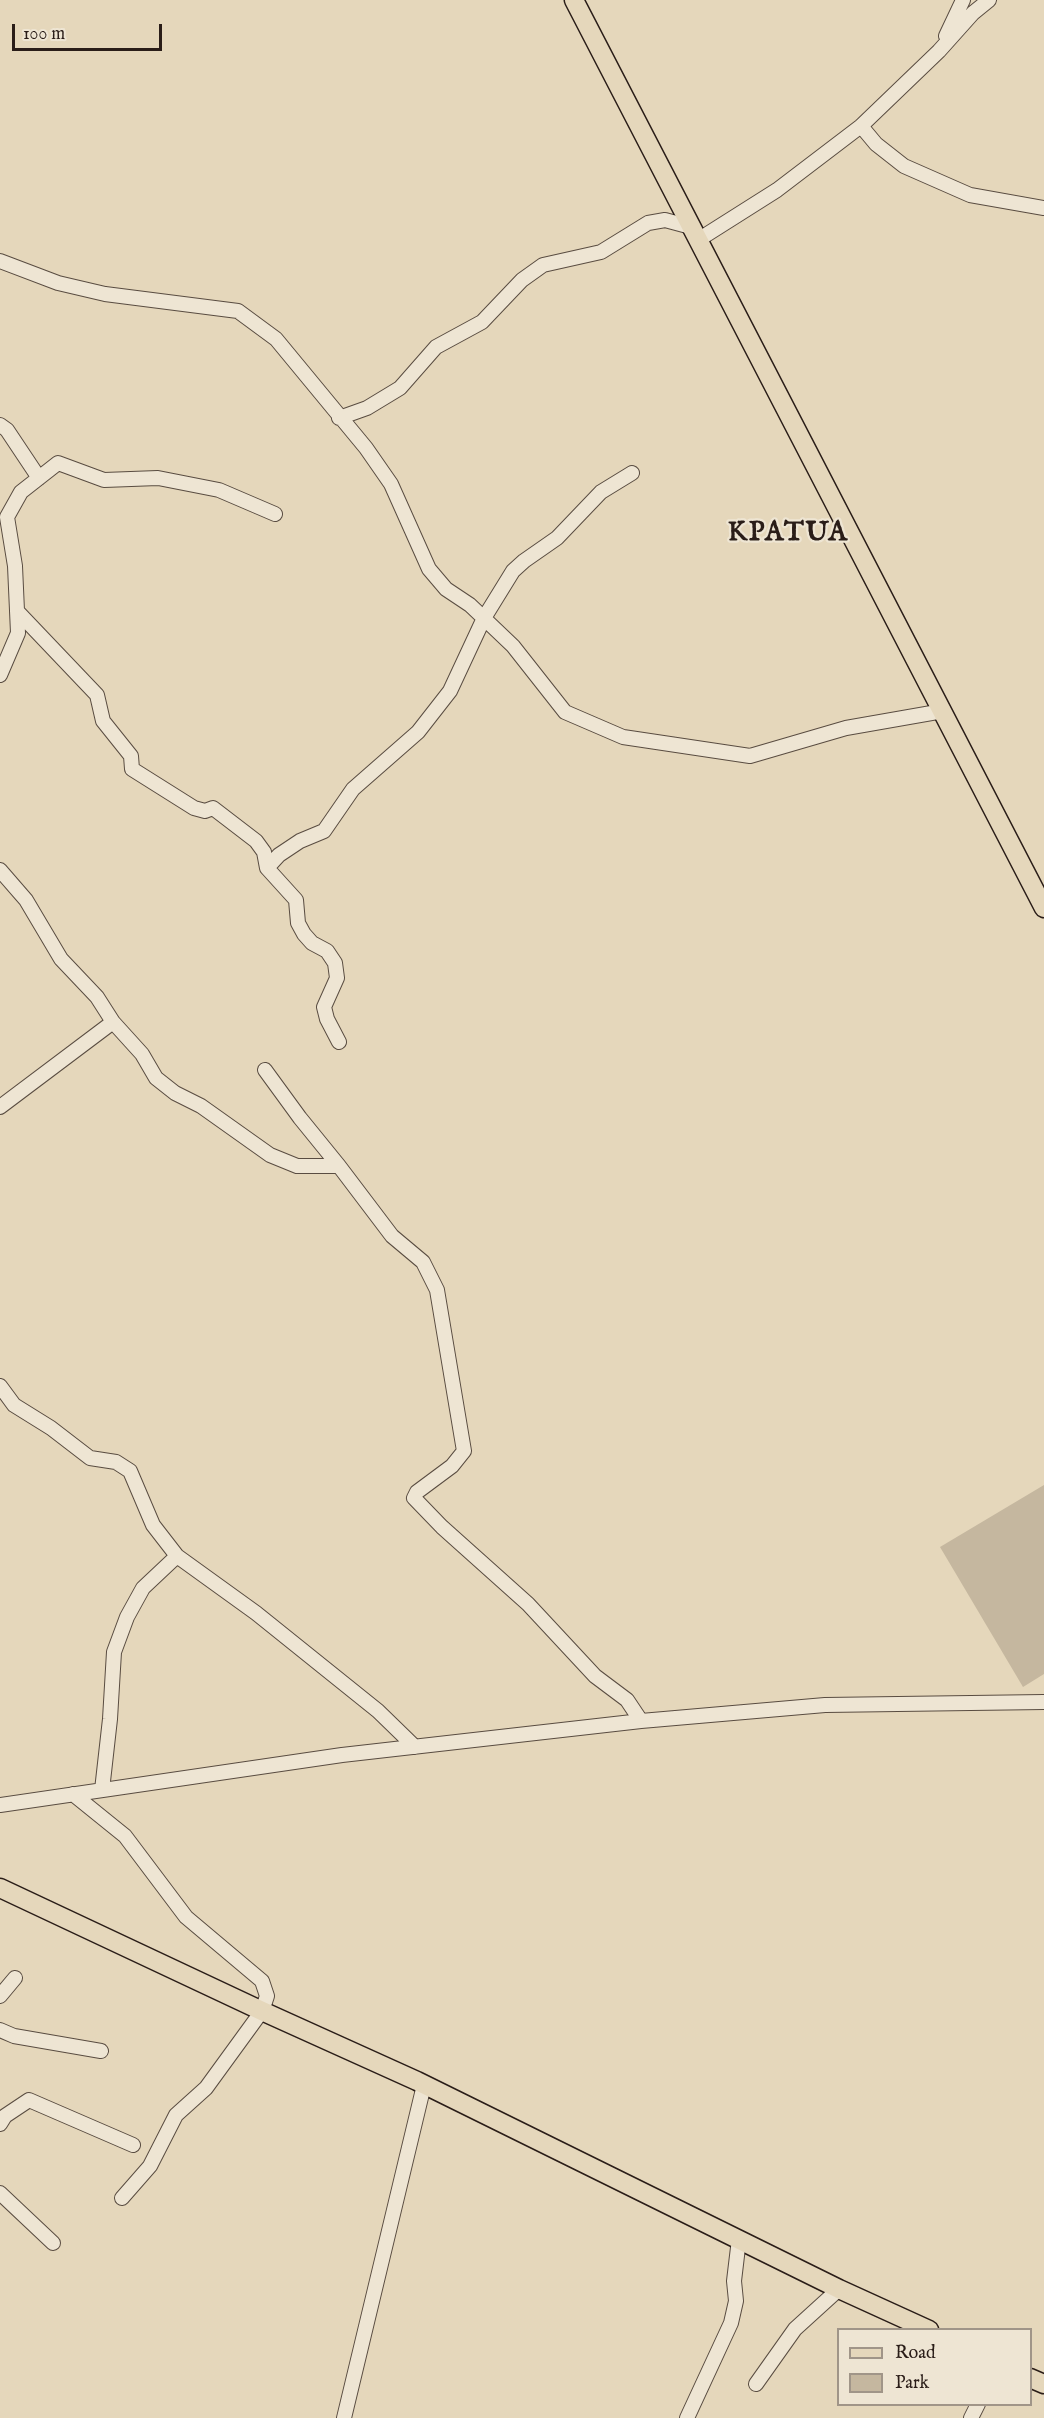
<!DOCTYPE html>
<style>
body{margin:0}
#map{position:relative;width:1044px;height:2418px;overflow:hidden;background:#e5d7bb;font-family:"IM FELL English",serif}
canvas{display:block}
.legend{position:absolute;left:837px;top:2328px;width:195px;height:78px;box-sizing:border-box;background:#eee5d3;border:2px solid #a09588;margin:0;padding:8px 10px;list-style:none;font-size:18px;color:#2a1d18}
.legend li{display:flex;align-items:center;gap:12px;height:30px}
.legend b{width:30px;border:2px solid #a09588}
.scale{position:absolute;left:12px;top:24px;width:150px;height:27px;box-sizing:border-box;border:3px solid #2a1d18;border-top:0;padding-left:8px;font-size:18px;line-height:21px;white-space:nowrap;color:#2a1d18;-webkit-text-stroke:4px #eee5d3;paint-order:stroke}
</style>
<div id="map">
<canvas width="1044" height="2418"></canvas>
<ul class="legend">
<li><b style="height:8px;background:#e5d7bb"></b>Road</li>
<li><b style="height:16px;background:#c5b79f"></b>Park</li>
</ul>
<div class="scale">100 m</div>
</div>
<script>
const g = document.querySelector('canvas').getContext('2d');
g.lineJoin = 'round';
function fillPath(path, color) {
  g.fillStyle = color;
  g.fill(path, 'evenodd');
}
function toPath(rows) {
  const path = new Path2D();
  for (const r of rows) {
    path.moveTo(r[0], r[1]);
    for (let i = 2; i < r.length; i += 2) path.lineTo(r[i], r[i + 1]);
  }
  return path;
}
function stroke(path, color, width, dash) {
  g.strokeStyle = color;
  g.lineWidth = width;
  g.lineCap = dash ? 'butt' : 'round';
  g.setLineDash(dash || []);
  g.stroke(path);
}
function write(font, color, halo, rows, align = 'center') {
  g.font = font + ' "IM FELL English",serif';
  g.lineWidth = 4.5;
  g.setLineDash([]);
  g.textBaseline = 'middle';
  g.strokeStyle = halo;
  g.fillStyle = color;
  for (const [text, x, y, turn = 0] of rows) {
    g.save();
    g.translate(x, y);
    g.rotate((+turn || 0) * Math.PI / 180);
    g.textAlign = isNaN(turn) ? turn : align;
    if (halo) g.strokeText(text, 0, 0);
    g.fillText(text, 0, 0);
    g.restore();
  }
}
const green = toPath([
 [1044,1485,1044,1674,1023,1687,940,1547]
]);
const minor = toPath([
 [946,36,963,0],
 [861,126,876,144,904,166,970,195,1044,208],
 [698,240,777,190,861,126,939,51,973,13,989,0],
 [0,261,58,283,105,294,238,311,276,339,366,448,391,484,429,569,446,589,470,605,513,646,565,712,623,737,750,756,846,728,943,711],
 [339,418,367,408,400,388,436,347,482,322,522,280,543,265,601,252,648,223,665,220,691,227],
 [0,425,7,430,39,478],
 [17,611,97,695,103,721,131,756,132,769,194,808,205,811,213,808,256,841,264,852,267,868,296,900,298,923,304,934,312,943,327,951,335,963,337,978,324,1007,327,1019,339,1042],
 [0,675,18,633,15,566,7,517,21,492,58,463,104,480,158,478,219,490,275,514],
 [267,868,279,855,300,841,324,831,353,789,418,732,450,691,484,618,513,571,524,561,557,538,601,492,632,473],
 [0,870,26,900,61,959,97,997,113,1022,142,1054,156,1078,175,1093,201,1106,270,1155,297,1166,339,1166],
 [265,1070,300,1118,339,1166,392,1236,423,1262,437,1290,464,1451,452,1466,417,1492,414,1498,442,1527,528,1604,595,1676,627,1700,641,1721],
 [0,1107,113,1022],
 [0,1386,14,1405,51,1428,90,1458,116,1462,130,1471,153,1525,177,1556,256,1613,378,1711,415,1747],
 [102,1790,110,1719,114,1652,127,1617,143,1588,177,1556],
 [73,1794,125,1836,186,1917,262,1981,267,1996,262,2011,206,2088,176,2115,150,2166,122,2198],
 [0,1805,342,1755,641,1721,825,1705,1044,1702],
 [0,1996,15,1978],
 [0,2030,14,2036,101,2051],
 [0,2124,5,2116,29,2100,133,2145],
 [0,2193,53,2243],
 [756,2384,795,2329,839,2289],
 [344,2418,424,2085],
 [687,2418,731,2323,736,2301,734,2281,739,2239],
 [971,2418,978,2404]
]);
const major = toPath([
 [574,0,1044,908],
 [0,1888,262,2011,417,2081,839,2289,929,2330],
 [1030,2378,1044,2384]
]);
const districtNames = [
 ["KPATUA",788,534]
];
fillPath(green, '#c5b79f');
stroke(minor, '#594c41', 16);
stroke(major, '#2a1d18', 21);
stroke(minor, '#eee5d3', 14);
stroke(major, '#e5d7bb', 18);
g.letterSpacing = '1.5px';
write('bold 27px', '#2a1d18', '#eee5d3', districtNames);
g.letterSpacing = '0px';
</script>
